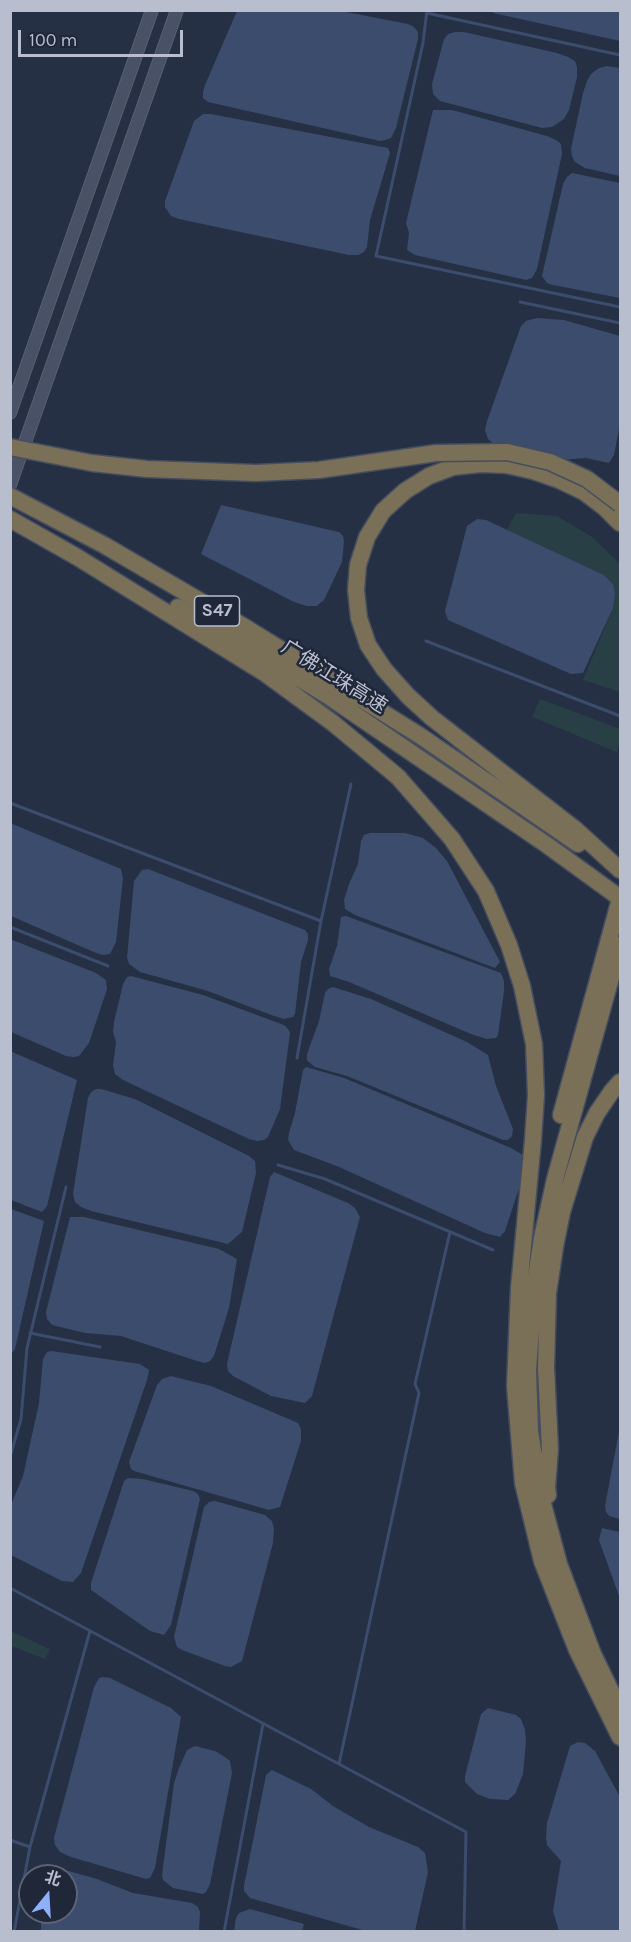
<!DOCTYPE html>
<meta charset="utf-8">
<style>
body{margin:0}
#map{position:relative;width:631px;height:1942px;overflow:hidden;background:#263044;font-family:Karla,"Noto Sans SC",sans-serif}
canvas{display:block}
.frame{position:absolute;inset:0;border:12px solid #b8becd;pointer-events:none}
.north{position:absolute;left:18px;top:1864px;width:60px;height:60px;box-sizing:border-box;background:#1f2739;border:2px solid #5c6374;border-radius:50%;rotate:18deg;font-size:16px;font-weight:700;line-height:24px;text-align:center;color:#b8becd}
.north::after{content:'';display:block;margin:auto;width:21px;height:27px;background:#8daffc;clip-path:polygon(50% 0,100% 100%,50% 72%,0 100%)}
.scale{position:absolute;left:18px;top:30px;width:165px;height:27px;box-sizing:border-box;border:3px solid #b8becd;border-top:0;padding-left:8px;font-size:18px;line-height:21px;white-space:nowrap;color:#b8becd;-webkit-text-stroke:4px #1f2739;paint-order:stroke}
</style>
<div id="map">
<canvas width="631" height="1942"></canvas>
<div class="frame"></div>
<div class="north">北</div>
<div class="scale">100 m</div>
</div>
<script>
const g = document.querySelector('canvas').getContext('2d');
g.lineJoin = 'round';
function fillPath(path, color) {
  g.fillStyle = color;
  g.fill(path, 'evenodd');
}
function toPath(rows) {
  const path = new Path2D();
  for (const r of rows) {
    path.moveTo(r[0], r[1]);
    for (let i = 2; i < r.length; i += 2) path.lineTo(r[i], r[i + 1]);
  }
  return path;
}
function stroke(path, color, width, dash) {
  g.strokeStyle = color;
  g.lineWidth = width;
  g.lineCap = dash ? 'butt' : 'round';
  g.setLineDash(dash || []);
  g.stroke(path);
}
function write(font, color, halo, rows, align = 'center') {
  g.font = font + ' Karla,"Noto Sans SC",sans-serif';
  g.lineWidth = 5;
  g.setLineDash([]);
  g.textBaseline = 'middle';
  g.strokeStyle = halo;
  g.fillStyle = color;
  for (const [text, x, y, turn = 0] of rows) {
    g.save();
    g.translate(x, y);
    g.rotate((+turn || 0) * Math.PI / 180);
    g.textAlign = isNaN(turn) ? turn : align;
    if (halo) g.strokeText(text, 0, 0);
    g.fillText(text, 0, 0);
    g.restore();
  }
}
const green = toPath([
 [516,513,557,516,592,537,620,564,620,692,583,680,613,608,613,584,604,575,507,530],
 [540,699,620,729,620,741,617,752,532,717],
 [11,1631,50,1649,45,1659,11,1646]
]);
const water = toPath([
 [237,11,341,11,408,24,414,27,418,32,418,39,396,128,391,138,386,140,380,141,208,102,203,98,203,92,205,85],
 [493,11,620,11,620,41,493,13],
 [455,32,464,32,557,53,568,57,575,61,577,67,577,77,569,110,564,119,552,127,542,128,440,101,433,94,432,84,444,39,448,34],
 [607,66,620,68,620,176,585,168,575,162,572,156,571,149,583,93,587,81,591,74,599,68],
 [433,110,452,110,547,136,556,140,561,144,562,154,537,269,532,278,526,280,415,255,407,250,409,233,406,223],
 [203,114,211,114,388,148,390,153,370,220,367,247,364,252,358,255,349,255,179,219,171,216,165,207,165,201,194,121],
 [572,173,620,183,620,298,553,285,547,283,542,276,563,184,567,177],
 [537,318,564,320,620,336,620,424,614,455,609,463,586,458,559,460,496,446,488,439,485,430,487,421,521,326,526,321],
 [221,505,339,532,343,536,344,542,342,562,324,600,317,606,307,606,294,602,201,554],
 [477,519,486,520,604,575,613,584,615,594,613,608,583,673,571,674,448,620,445,611,467,526],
 [10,823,121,869,123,878,116,942,110,954,103,955,96,953,11,916],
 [370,833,405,833,423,838,436,848,447,861,500,962,495,968,355,915,345,909,344,900,349,884,358,864,361,841,364,835],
 [148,869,305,930,308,934,308,940,301,962,295,1014,293,1017,284,1019,274,1016,208,991,140,972,129,964,127,958,134,881,142,870],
 [346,916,501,973,504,981,504,991,498,1035,496,1038,487,1039,471,1034,349,982,330,976,329,969,337,946,341,917],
 [10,939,96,973,106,980,107,989,89,1043,79,1056,73,1057,66,1056,11,1032],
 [131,976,203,995,284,1025,288,1029,290,1033,280,1109,268,1137,264,1140,257,1141,249,1139,123,1080,115,1074,113,1066,116,1042,113,1032,114,1022,123,984,127,977],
 [333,987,371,999,467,1042,488,1055,496,1086,513,1129,512,1136,508,1140,503,1140,347,1076,315,1067,310,1063,307,1060,307,1054,319,1021,325,993,328,989],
 [10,1051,77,1080,47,1206,42,1212,11,1200],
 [306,1067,344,1078,511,1148,523,1155,526,1159,526,1167,505,1231,500,1237,485,1233,339,1167,294,1150,288,1140,289,1133,295,1113,303,1070],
 [96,1089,101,1089,135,1099,249,1156,255,1161,256,1173,242,1232,228,1244,91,1211,81,1207,75,1202,73,1194,88,1098,91,1092],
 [274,1172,348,1203,355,1208,360,1217,312,1396,305,1403,271,1396,233,1376,228,1371,227,1364,270,1177],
 [11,1209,44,1221,15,1349,11,1354],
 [70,1217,84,1217,219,1249,237,1259,229,1308,214,1356,210,1361,205,1363,197,1361,121,1336,85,1333,52,1325,47,1319,46,1312],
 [51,1351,140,1364,149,1370,147,1380,81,1573,73,1582,62,1581,11,1555,11,1505,23,1476,39,1403,43,1359,47,1352],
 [171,1376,211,1386,298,1423,301,1429,301,1441,280,1507,269,1510,134,1471,131,1469,129,1462,157,1385,162,1379],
 [620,1426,620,1519,609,1516,606,1512,605,1506],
 [128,1478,143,1479,193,1491,198,1494,200,1499,171,1625,164,1635,150,1631,91,1590,91,1583,124,1481],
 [215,1501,265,1515,272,1521,274,1529,273,1543,242,1661,231,1667,225,1666,182,1650,177,1647,174,1637,204,1507,209,1502],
 [602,1528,620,1532,620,1599,599,1540],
 [103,1677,110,1678,171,1708,181,1717,155,1868,150,1878,146,1879,71,1857,60,1852,55,1845,54,1838,94,1687,99,1678],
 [488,1708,516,1715,521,1719,525,1730,526,1741,523,1774,515,1794,508,1800,490,1799,477,1794,465,1782,465,1776,481,1714],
 [578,1742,585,1743,595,1751,620,1797,620,1931,559,1931,553,1911,561,1861,547,1845,546,1839,547,1823,570,1746],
 [195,1746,215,1751,225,1757,230,1761,232,1773,210,1884,206,1892,203,1894,173,1888,163,1880,162,1875,174,1783,179,1768,187,1750],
 [272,1770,311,1789,333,1806,369,1827,418,1847,425,1853,428,1872,415,1931,366,1931,250,1898,244,1891,244,1886,266,1775],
 [58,1868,97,1879,133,1893,192,1903,198,1907,200,1912,199,1931,41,1931,41,1912,66,1912,66,1876,50,1876,53,1869],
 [250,1909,304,1924,302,1931,234,1931,236,1918,239,1913]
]);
const stream = toPath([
 [427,10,423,43,376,256,620,307],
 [427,13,620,55],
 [520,302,620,323],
 [426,641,620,716],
 [10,803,321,921],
 [10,927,108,966],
 [297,1058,321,921,351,784],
 [278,1165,325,1179,493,1250],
 [30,1333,100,1347],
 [10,1457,21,1419,27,1348,66,1187],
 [10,1588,466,1832,464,1932],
 [339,1764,419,1393,415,1384,450,1232],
 [10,1840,30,1847],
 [14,1932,30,1847,90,1631],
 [224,1932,263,1724]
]);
const secondary = toPath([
 [10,413,152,10],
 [10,485,177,10]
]);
const highway = toPath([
 [10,496,104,545,248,629,419,735,578,844],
 [10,519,77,557,266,674,333,723,398,777,452,839,486,891,509,945,522,986,534,1044,536,1095,533,1140,519,1288,515,1386,523,1483,542,1561,577,1650,620,1737],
 [620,523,605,508,584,492,559,480,533,471,506,465,480,464,453,467,429,476,405,491,383,511,367,537,358,565,356,590,359,618,368,645,384,669,408,696,432,718,575,829,620,870],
 [178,607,241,643,328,696,547,845,620,898],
 [620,945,555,1179,542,1238,534,1291,528,1370,530,1431,539,1489,559,1564,593,1654,620,1710],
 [561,1115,620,899],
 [548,1495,547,1487,550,1449,546,1368,548,1293,555,1247,562,1212,585,1137,597,1113,612,1091,620,1082]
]);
const highwayBridge = toPath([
 [10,447,92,463,147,469,256,473,319,470,436,453,507,452,550,462,587,479,620,504]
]);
const shields = [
 [217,611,45]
];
const shieldNames = [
 ["S47",217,611]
];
const streetNames = [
 ["广佛江珠高速",334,677,32]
];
fillPath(green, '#283f45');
fillPath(water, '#3b4c6d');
stroke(stream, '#3b4c6d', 3);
stroke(secondary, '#596071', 14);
stroke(highway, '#454d5e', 19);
stroke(secondary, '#485166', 12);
stroke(highway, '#7a6f57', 16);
stroke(highwayBridge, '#454d5e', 19, []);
stroke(highwayBridge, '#7a6f57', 16);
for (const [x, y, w] of shields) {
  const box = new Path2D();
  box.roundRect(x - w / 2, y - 15, w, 30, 4.5);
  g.fillStyle = '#1f2739';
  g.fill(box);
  stroke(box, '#b8becd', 1.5);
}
write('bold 18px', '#b8becd', null, shieldNames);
write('20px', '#b8becd', '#1f2739', streetNames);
</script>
